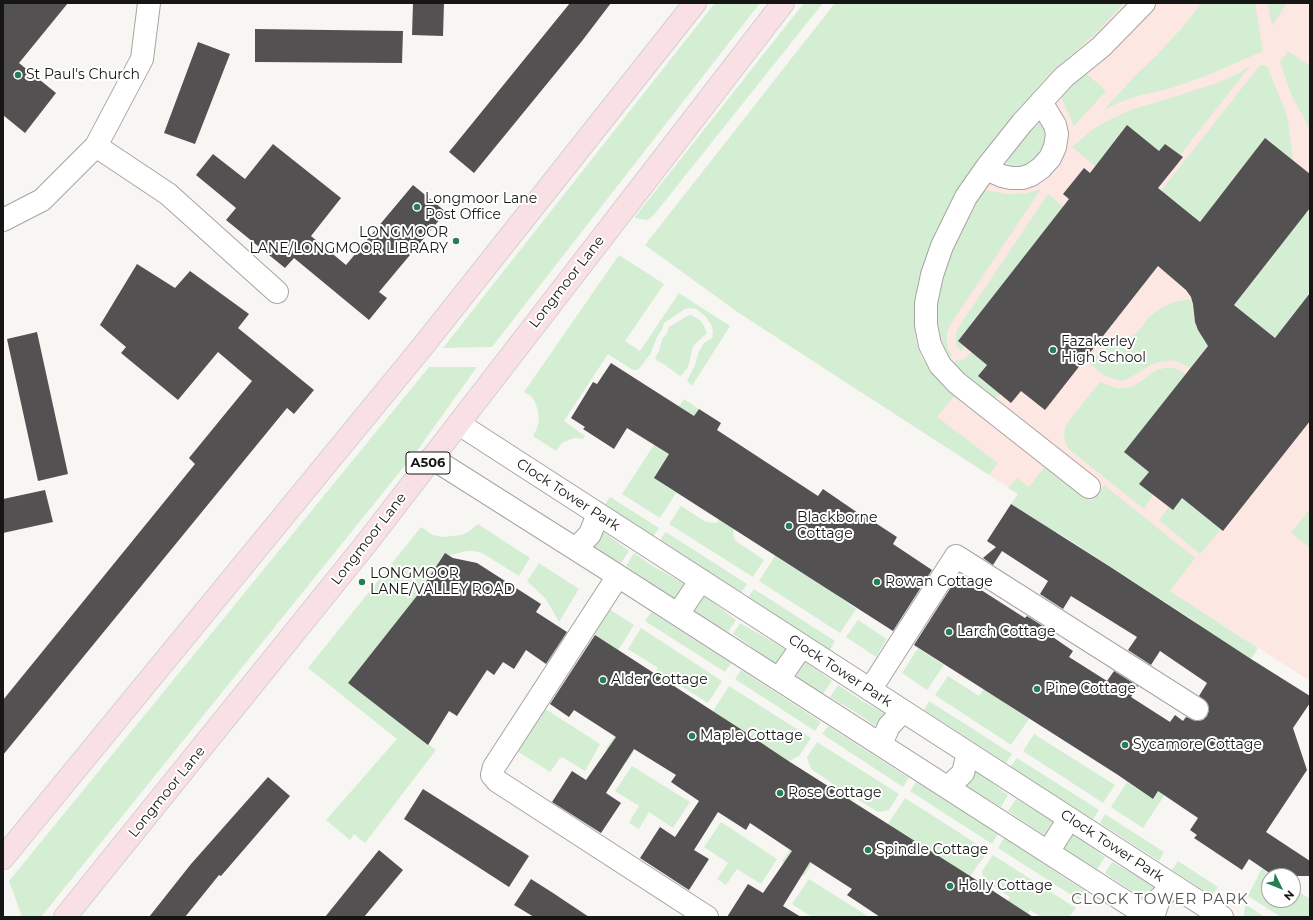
<!DOCTYPE html>
<style>
body{margin:0}
#map{position:relative;width:1313px;height:920px;overflow:hidden;background:#f8f6f2;font-family:Montserrat,sans-serif}
canvas{display:block}
.frame{position:absolute;inset:0;border:4px solid #161614;pointer-events:none}
.north{position:absolute;left:1261px;top:868px;width:40px;height:40px;box-sizing:border-box;background:#fff;border:1px solid #a2a2a1;border-radius:50%;rotate:133deg;font-size:11px;font-weight:700;line-height:16px;text-align:center;color:#161614}
.north::after{content:'';display:block;margin:auto;width:14px;height:18px;background:#267f54;clip-path:polygon(50% 0,100% 100%,50% 72%,0 100%)}
</style>
<div id="map">
<canvas width="1313" height="920"></canvas>
<div class="frame"></div>
<div class="north">N</div>
</div>
<script>
const g = document.querySelector('canvas').getContext('2d');
g.lineJoin = 'round';
function fillPath(path, color) {
  g.fillStyle = color;
  g.fill(path, 'evenodd');
}
function toPath(rows) {
  const path = new Path2D();
  for (const r of rows) {
    path.moveTo(r[0], r[1]);
    for (let i = 2; i < r.length; i += 2) path.lineTo(r[i], r[i + 1]);
  }
  return path;
}
function stroke(path, color, width, dash) {
  g.strokeStyle = color;
  g.lineWidth = width;
  g.lineCap = dash ? 'butt' : 'round';
  g.setLineDash(dash || []);
  g.stroke(path);
}
function write(font, color, halo, rows, align = 'center') {
  g.font = font + ' Montserrat,sans-serif';
  g.lineWidth = 4;
  g.setLineDash([]);
  g.textBaseline = 'middle';
  g.strokeStyle = halo;
  g.fillStyle = color;
  for (const [text, x, y, turn = 0] of rows) {
    g.save();
    g.translate(x, y);
    g.rotate((+turn || 0) * Math.PI / 180);
    g.textAlign = isNaN(turn) ? turn : align;
    if (halo) g.strokeText(text, 0, 0);
    g.fillText(text, 0, 0);
    g.restore();
  }
}
const education = toPath([
 [835,3,1310,3,1310,681,989,475,739,313,645,245]
]);
const green = toPath([
 [715,3,760,3,492,347,443,348],
 [804,3,823,3,653,216,647,220,634,218],
 [835,3,1124,3,1096,33,1053,71,1026,101,1000,133,927,257,919,282,914,305,914,322,916,341,921,357,930,370,942,384,955,395,937,417,998,463,989,475,739,313,645,245],
 [1202,3,1255,3,1263,51,1206,76,1168,89,1137,96,1113,105,1103,111,1136,75,1156,56,1182,28],
 [1268,3,1287,3,1272,26,1269,11],
 [1288,51,1310,66,1310,129,1292,96,1280,62],
 [1260,65,1267,66,1287,115,1293,160,1265,138,1200,222,1161,191],
 [1250,66,1180,155,1165,144,1159,151,1127,126,1095,166,1072,147,1092,130,1105,122,1130,110,1174,97,1220,82,1243,71],
 [1086,73,1106,91,1074,126,1059,93],
 [1040,121,1046,124,1047,144,1030,166,1011,168,1008,165,1007,159,1036,122],
 [1041,189,950,325,947,333,947,342,948,349,952,356,949,358,937,329,936,309,944,267,971,210,984,190,1006,194,1017,194,1028,193],
 [1048,194,1063,207,958,341,965,347,961,351,956,345,956,334,958,328],
 [1310,208,1310,293,1275,338,1234,305],
 [619,255,664,284,625,341,640,351,679,293,730,326,692,386,687,381,695,365,699,351,704,343,712,338,713,332,712,326,705,316,696,309,691,308,685,309,664,323,662,330,657,337,651,353,638,370,633,370,608,354,564,421,585,436,583,439,574,438,563,442,556,451,533,436,537,428,539,420,538,411,535,402,531,396,524,392],
 [1191,299,1195,322,1198,330,1209,344,1190,368,1185,365,1173,360,1160,362,1152,364,1128,379,1121,381,1105,376,1089,363,1103,350,1110,345,1135,334,1141,328,1149,317,1160,309,1174,302],
 [690,315,693,316,700,320,704,326,707,333,696,343,693,347,688,367,682,375,680,376,662,363,657,361,655,358,659,351,662,339,667,333,669,327,687,316],
 [971,352,987,364,978,376,1001,394,992,400,971,383,954,364,957,359,959,361,965,359],
 [429,367,477,367,419,448,41,917,22,917,9,881],
 [1165,368,1172,368,1180,370,1186,374,1149,472,1139,484,1153,495,1144,509,1070,450,1066,444,1064,438,1065,429,1068,422,1100,382,1116,388,1125,388,1134,386,1157,370],
 [684,399,699,409,654,478,676,493,660,518,622,494],
 [1046,465,1091,501,1104,485,1195,558,1170,591,1258,648,1251,659,1184,648,1199,624,1057,532,1041,556,1041,523,1011,504,1018,494,1008,488,1017,478,1029,487],
 [774,467,733,532,734,538,736,541,764,560,753,577,669,524,681,506,706,522,716,523],
 [610,497,659,528,653,537,604,506],
 [1182,498,1221,529,1200,554,1159,520,1169,507,1173,510],
 [844,505,874,523,830,590,856,609,840,633,759,581,775,556,801,572],
 [1310,509,1310,548,1291,533],
 [478,524,530,558,519,576,482,553,474,551,467,551,442,557,416,597,348,683,436,750,365,843,354,834,350,840,326,820,397,739,308,668,421,527,433,535,443,537,462,535,471,530],
 [600,529,629,551,621,563,589,546],
 [666,532,747,584,741,593,659,541],
 [634,553,656,568,687,585,676,601,626,566],
 [539,563,579,589,559,622,550,606,545,598,527,581],
 [754,589,835,641,830,650,748,597],
 [702,594,736,620,728,632,691,610],
 [609,609,634,625,618,651,592,633],
 [651,612,731,663,725,672,645,621],
 [858,620,887,639,876,657,846,637],
 [740,623,789,651,778,667,748,644,733,634],
 [641,628,722,681,708,703,678,684,627,762,606,749,658,668,628,649],
 [1011,647,1033,662,1006,704,1029,719,1011,745,935,695,948,676,979,696],
 [918,648,944,665,927,690,902,673],
 [803,660,832,681,823,694,793,676],
 [741,670,821,722,815,731,735,679],
 [838,685,862,701,891,716,881,730,855,712,830,697],
 [729,686,811,738,799,756,789,761,768,747,724,816,694,796,739,728,713,711],
 [929,701,1012,754,1006,763,924,710],
 [544,708,600,744,585,771,562,757,560,758,550,772,517,751],
 [828,726,909,778,903,787,822,734],
 [1198,730,1204,735,1143,828,1111,807,1127,782,1153,799],
 [1034,734,1115,785,1103,803,1023,751],
 [817,742,899,794,889,810,878,812,854,797,804,876,782,862,833,784,811,769,807,757],
 [1017,758,1099,810,1093,819,1010,767],
 [632,766,690,802,673,828,649,812,639,829,629,823,639,806,615,791],
 [970,766,1008,795,1001,807,959,783],
 [916,782,998,834,992,844,910,791],
 [905,798,988,851,969,878,967,874,945,860,907,917,915,841,888,824],
 [1016,799,1057,823,1048,838,1008,811],
 [1105,814,1164,852,1159,861,1100,823],
 [721,822,777,859,761,884,737,869,726,885,717,879,728,863,704,847],
 [1071,832,1105,857,1097,869,1060,847],
 [1004,838,1085,891,1079,900,998,848],
 [993,855,1076,908,1069,917,1041,917,1030,910,1026,917,997,917,1010,897,984,880,982,871],
 [1178,861,1218,887,1212,896,1172,870],
 [1112,862,1159,888,1149,903,1105,873],
 [1262,868,1274,876,1269,876,1269,900,1293,900,1293,888,1310,899,1310,917,1281,917,1248,896],
 [809,879,866,915,865,917,812,917,792,904],
 [1245,904,1265,917,1246,917,1244,916]
]);
const building = toPath([
 [3,3,68,3,19,63,56,93,25,133,3,115],
 [413,3,444,3,443,36,412,35],
 [570,3,611,3,582,41,474,173,449,152],
 [255,29,403,31,402,63,255,62],
 [198,42,230,54,195,144,164,133],
 [1127,125,1159,151,1165,144,1183,157,1158,188,1200,222,1265,138,1310,174,1310,208,1234,305,1275,338,1310,293,1310,421,1223,531,1182,498,1173,510,1139,484,1149,472,1124,452,1208,346,1198,330,1195,322,1193,304,1191,297,1186,290,1158,266,1045,410,1021,391,1011,403,978,376,987,365,958,341,1069,199,1063,194,1084,168,1090,173],
 [273,144,341,198,311,236,346,265,413,185,446,212,379,292,387,298,369,320,294,258,285,268,226,220,236,208,196,175,213,154,245,179],
 [137,264,175,288,190,271,249,314,238,328,314,390,294,414,287,408,3,755,3,700,195,464,189,458,252,381,218,352,178,400,121,353,126,347,100,325],
 [37,332,68,474,38,481,7,339],
 [611,363,694,416,699,409,721,423,717,430,818,496,823,489,874,524,874,522,897,537,893,544,932,570,893,631,654,478,669,454,627,428,614,449,583,429,585,427,571,418,593,382,597,384],
 [45,490,53,522,3,533,3,499],
 [1011,504,1112,568,1251,659,1310,696,1310,703,1293,728,1307,770,1266,832,1310,861,1310,876,1274,876,1249,859,1242,870,1194,838,1197,835,1190,830,1198,818,1158,791,1153,799,1118,775,914,645,953,584,963,575,979,586,978,588,1025,618,1027,616,1049,630,1047,633,1073,651,1069,657,1107,681,1114,671,1138,686,1131,697,1170,722,1175,715,1183,721,1186,717,1197,721,1203,720,1207,716,1209,710,1208,704,1199,696,1207,683,1160,651,1151,665,1128,650,1137,637,1071,596,1063,609,1040,594,1048,581,1002,551,993,565,983,558,996,547,987,541],
 [445,553,453,558,477,563,541,604,536,612,567,632,546,664,526,650,514,669,503,662,494,675,487,670,457,716,449,711,428,745,348,683,416,597],
 [595,635,739,728,790,762,967,874,1033,917,880,917,847,895,852,889,810,862,783,906,801,917,727,917,748,884,763,893,792,851,750,823,746,830,718,812,694,850,709,859,689,890,640,858,660,827,675,837,699,801,671,782,676,775,634,749,606,793,621,803,601,833,552,802,572,771,586,780,616,737,574,710,569,717,550,704],
 [268,777,290,796,221,876,219,875,185,917,149,917,191,864],
 [423,789,529,856,509,887,404,819],
 [379,850,403,870,364,917,325,917],
 [531,879,553,893,589,917,534,917,514,905]
]);
const minor = toPath([
 [96,146,168,194,277,292],
 [986,169,1002,176,1011,178,1022,178,1031,175,1041,168,1050,158,1055,147,1057,134,1055,125,1041,102],
 [3,220,42,200,96,146,142,59,149,3],
 [459,424,1222,917],
 [432,458,604,567,1149,917],
 [1089,487,957,383,940,365,930,345,926,325,926,303,932,275,942,246,966,197,987,167,1022,123,1064,77,1101,47,1144,3],
 [576,549,590,534,598,514],
 [618,576,494,767,492,775,497,781,707,917],
 [678,614,701,580],
 [779,679,802,646],
 [870,690,956,556,1197,709],
 [881,744,889,726,903,711],
 [948,787,963,773,968,753],
 [1048,852,1069,819],
 [1153,917,1159,899,1173,886]
]);
const major = toPath([
 [3,858,423,346,695,3],
 [65,917,365,545,783,3]
]);
const markers = [
 [18,75,4,"#267f54"],
 [417,207,4,"#267f54"],
 [456,241,4,"#267f54"],
 [1053,350,4,"#267f54"],
 [789,526,4,"#267f54"],
 [362,582,4,"#267f54"],
 [877,582,4,"#267f54"],
 [949,632,4,"#267f54"],
 [603,680,4,"#267f54"],
 [1037,689,4,"#267f54"],
 [692,736,4,"#267f54"],
 [1125,745,4,"#267f54"],
 [780,793,4,"#267f54"],
 [868,850,4,"#267f54"],
 [950,886,4,"#267f54"]
];
const shields = [
 [428,463,44]
];
const shieldNames = [
 ["A506",428,463]
];
const poiNames = [
 ["St Paul's Church",26,75],
 ["Longmoor Lane",425,199],
 ["Post Office",425,215],
 ["LONGMOOR",448,233,"right"],
 ["LANE/LONGMOOR LIBRARY",448,249,"right"],
 ["Fazakerley",1061,342],
 ["High School",1061,358],
 ["Blackborne",797,518],
 ["Cottage",797,534],
 ["LONGMOOR",370,574],
 ["LANE/VALLEY ROAD",370,590],
 ["Rowan Cottage",885,582],
 ["Larch Cottage",957,632],
 ["Alder Cottage",611,680],
 ["Pine Cottage",1045,689],
 ["Maple Cottage",700,736],
 ["Sycamore Cottage",1133,745],
 ["Rose Cottage",788,793],
 ["Spindle Cottage",876,850],
 ["Holly Cottage",958,886]
];
const streetNames = [
 ["Longmoor Lane",567,282,-52],
 ["Clock Tower Park",568,495,33],
 ["Longmoor Lane",369,539,-52],
 ["Clock Tower Park",840,671,33],
 ["Longmoor Lane",167,792,-51],
 ["Clock Tower Park",1112,846,33]
];
const neighbourhoodNames = [
 ["CLOCK TOWER PARK",1160,900]
];
fillPath(education, '#fce7e2');
fillPath(green, '#d4eed3');
fillPath(building, '#545152');
stroke(minor, '#a7a5a2', 24);
stroke(major, '#d0d0d0', 24);
stroke(minor, '#fff', 22);
stroke(major, '#f8e0e4', 22);
for (const [x, y, r, color] of markers) {
  const dot = new Path2D();
  dot.arc(x, y, r, 0, 2 * Math.PI);
  g.fillStyle = color;
  g.fill(dot);
  stroke(dot, '#fff', 1.5);
}
for (const [x, y, w] of shields) {
  const box = new Path2D();
  box.roundRect(x - w / 2, y - 11, w, 22, 3);
  g.fillStyle = '#fff';
  g.fill(box);
  stroke(box, '#161614', 1);
}
write('bold 13px', '#161614', null, shieldNames);
write('14px', '#161614', '#fff', poiNames, 'left');
write('14px', '#161614', '#fff', streetNames);
g.letterSpacing = '1px';
write('15px', '#575552', '#fff', neighbourhoodNames);
g.letterSpacing = '0px';
</script>
